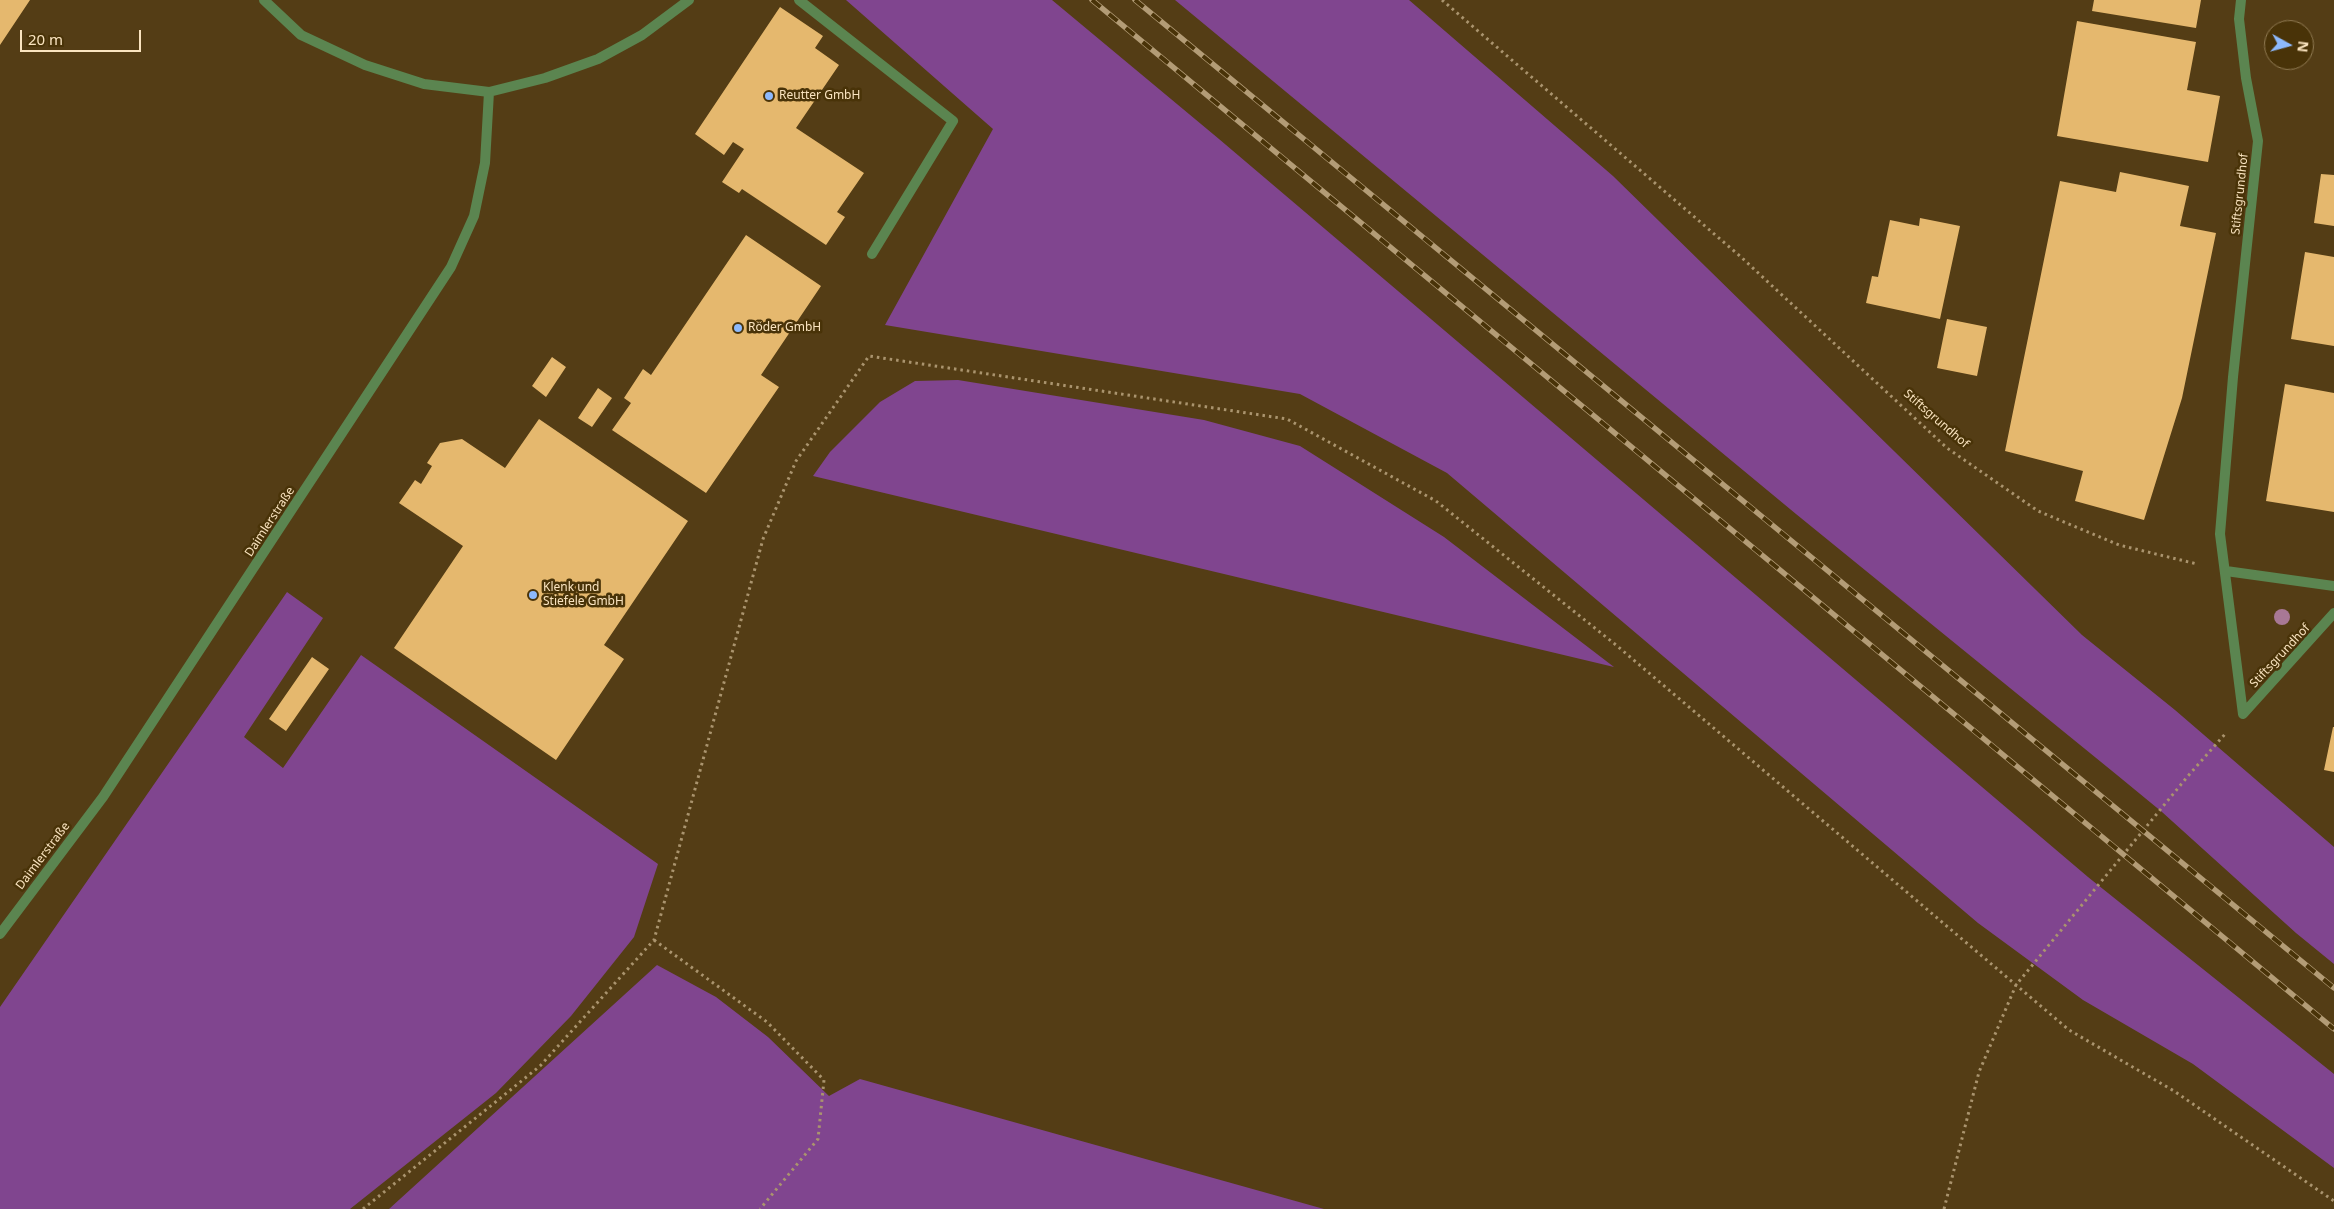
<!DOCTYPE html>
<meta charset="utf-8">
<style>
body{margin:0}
#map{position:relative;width:2334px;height:1209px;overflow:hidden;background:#543d15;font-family:"Noto Sans",sans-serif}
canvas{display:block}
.north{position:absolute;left:2264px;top:20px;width:50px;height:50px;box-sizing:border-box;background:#493308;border:1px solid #907a52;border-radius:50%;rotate:97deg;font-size:14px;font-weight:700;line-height:20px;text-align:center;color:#fae4c0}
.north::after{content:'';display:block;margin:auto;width:18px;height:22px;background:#8db9fc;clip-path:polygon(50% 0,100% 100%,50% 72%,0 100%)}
.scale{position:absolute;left:20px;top:30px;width:121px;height:22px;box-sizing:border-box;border:2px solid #fae4c0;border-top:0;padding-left:6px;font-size:15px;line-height:18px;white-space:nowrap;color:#fae4c0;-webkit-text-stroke:4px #493308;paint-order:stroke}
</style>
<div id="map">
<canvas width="2334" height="1209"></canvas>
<div class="north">N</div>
<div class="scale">20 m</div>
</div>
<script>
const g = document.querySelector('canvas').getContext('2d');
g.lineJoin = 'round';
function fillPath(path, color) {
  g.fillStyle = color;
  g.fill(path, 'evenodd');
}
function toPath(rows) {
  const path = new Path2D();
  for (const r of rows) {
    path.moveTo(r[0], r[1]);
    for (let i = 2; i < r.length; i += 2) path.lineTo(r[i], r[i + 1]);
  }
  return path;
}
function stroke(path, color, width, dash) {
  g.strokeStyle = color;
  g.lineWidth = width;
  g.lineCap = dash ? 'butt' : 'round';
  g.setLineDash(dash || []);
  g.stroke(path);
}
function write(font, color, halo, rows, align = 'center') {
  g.font = font + ' "Noto Sans",sans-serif';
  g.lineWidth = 5;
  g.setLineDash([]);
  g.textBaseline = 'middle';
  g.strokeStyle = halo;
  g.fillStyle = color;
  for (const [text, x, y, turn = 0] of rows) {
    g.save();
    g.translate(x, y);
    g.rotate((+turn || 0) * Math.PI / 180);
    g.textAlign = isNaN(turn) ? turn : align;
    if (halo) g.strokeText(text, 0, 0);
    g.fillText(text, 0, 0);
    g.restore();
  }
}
const green = toPath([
 [846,0,1052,0,1219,139,2088,877,2334,1074,2334,1168,2193,1064,2083,1000,1978,923,1447,473,1300,394,885,325,993,129],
 [1175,0,1409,0,1613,176,2082,635,2175,710,2334,847,2334,964,2296,933,2162,812,2117,775,1796,514],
 [958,380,1204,420,1300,446,1444,537,1614,667,813,476,830,452,880,402,915,381],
 [287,592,323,618,244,737,283,768,361,655,658,864,634,937,571,1016,496,1093,350,1209,0,1209,0,1007],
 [657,965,716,997,768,1037,829,1096,860,1079,1324,1209,389,1209]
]);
const building = toPath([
 [0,0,30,0,0,45],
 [2094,0,2201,0,2196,28,2092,11],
 [780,7,823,36,815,48,839,65,796,128,864,173,837,212,845,217,826,245,742,189,739,193,722,182,744,149,733,142,724,155,695,134],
 [2077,21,2196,42,2187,90,2220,96,2208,162,2057,136],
 [2120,172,2189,186,2180,226,2216,233,2182,398,2144,520,2075,501,2083,471,2005,451,2060,181,2116,192],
 [2321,174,2334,175,2334,226,2314,223],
 [1920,218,1960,226,1940,319,1866,303,1872,276,1878,277,1890,220,1919,226],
 [746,235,821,286,761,375,779,387,706,493,612,430,631,403,624,398,643,369,651,375],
 [2305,252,2334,257,2334,346,2291,339],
 [1947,319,1987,327,1977,376,1937,368],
 [552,357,566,367,546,397,532,386],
 [2285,384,2334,393,2334,512,2266,501],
 [598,388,612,398,592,427,578,418],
 [539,419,688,521,604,645,624,659,556,760,394,648,463,546,399,503,415,480,421,484,432,466,427,463,440,443,462,439,505,468],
 [312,657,329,669,286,731,269,719],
 [2333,727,2334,727,2334,772,2324,770]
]);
const path = toPath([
 [1442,0,1741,257,1947,448,2038,511,2119,545,2197,564],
 [654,940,767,1022,824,1080,818,1139,760,1209],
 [363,1209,540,1066,654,940,763,539,796,461,869,356,1287,419,1436,501,1616,645,2069,1030,2174,1091,2334,1201],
 [1944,1209,1979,1072,2016,985,2188,776,2226,733]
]);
const lane = toPath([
 [799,0,953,121,872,254]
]);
const street = toPath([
 [264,0,301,35,365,65,424,84,489,92,545,78,598,59,642,35,689,0],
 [2241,0,2239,19,2246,78,2258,141,2233,377,2220,534,2243,714],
 [2226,571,2334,586],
 [2243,714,2334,613],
 [0,934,103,797,451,267,474,216,485,163,489,92]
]);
const rail = toPath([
 [1092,0,2334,1029],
 [1135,0,2334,988]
]);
const trees = [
 [2282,617]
];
const markers = [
 [769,96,5,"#8db9fc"],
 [738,328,5,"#8db9fc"],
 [533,595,5,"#8db9fc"]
];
const poiNames = [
 ["Reutter GmbH",779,96],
 ["Röder GmbH",748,328],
 ["Klenk und",543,588],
 ["Stiefele GmbH",543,602]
];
const streetNames = [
 ["Stiftsgrundhof",2240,194,-84],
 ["Stiftsgrundhof",1936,419,41],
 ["Daimlerstraße",270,522,-57],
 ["Stiftsgrundhof",2280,656,-47],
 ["Daimlerstraße",43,856,-53]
];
fillPath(green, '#80458f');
fillPath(building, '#e5b86e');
stroke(path, '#aa946e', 3, [2.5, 4]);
stroke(lane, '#5b8550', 10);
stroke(street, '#5b8550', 10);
stroke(rail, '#b39c76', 5.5);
stroke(rail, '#493308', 4, [11]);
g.fillStyle = '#a87895';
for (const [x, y] of trees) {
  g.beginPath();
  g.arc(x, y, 8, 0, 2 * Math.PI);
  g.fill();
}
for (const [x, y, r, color] of markers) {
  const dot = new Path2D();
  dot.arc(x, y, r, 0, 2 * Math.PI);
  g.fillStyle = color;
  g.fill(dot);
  stroke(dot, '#493308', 2);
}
write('12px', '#fae4c0', '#493308', poiNames, 'left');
write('12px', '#fae4c0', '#493308', streetNames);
</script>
